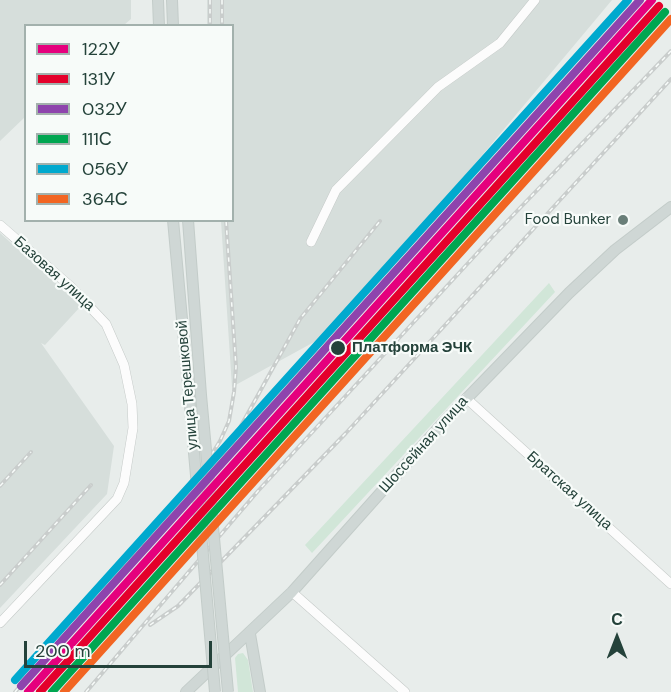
<!DOCTYPE html>
<meta charset="utf-8">
<style>
body{margin:0}
#map{position:relative;width:671px;height:692px;overflow:hidden;background:#e8edeb;font-family:"DM Sans",sans-serif}
canvas{display:block}
.legend{position:absolute;left:24px;top:24px;width:210px;height:198px;box-sizing:border-box;background:#f7fbf9;border:2px solid #a3b1ad;margin:0;padding:8px 10px;list-style:none;font-size:18px;color:#24423a}
.legend li{display:flex;align-items:center;gap:12px;height:30px}
.legend b{width:30px;border:2px solid #a3b1ad}
.north{position:absolute;left:587px;top:608px;width:60px;height:60px;-webkit-text-stroke:4px #f7fbf9;paint-order:stroke;rotate:0deg;font-size:16px;font-weight:700;line-height:24px;text-align:center;color:#24423a}
.north::after{content:'';display:block;margin:auto;width:21px;height:27px;background:#24423a;clip-path:polygon(50% 0,100% 100%,50% 72%,0 100%)}
.scale{position:absolute;left:24px;top:641px;width:188px;height:27px;box-sizing:border-box;border:3px solid #24423a;border-top:0;padding-left:8px;font-size:18px;line-height:21px;white-space:nowrap;color:#24423a;-webkit-text-stroke:4px #f7fbf9;paint-order:stroke}
</style>
<div id="map">
<canvas width="671" height="692"></canvas>
<ul class="legend">
<li><b style="height:8px;background:#e5007d"></b>122У</li>
<li><b style="height:8px;background:#e4002b"></b>131У</li>
<li><b style="height:8px;background:#8e44ad"></b>032У</li>
<li><b style="height:8px;background:#00a651"></b>111С</li>
<li><b style="height:8px;background:#00a9ce"></b>056У</li>
<li><b style="height:8px;background:#f26522"></b>364С</li>
</ul>
<div class="north">С</div>
<div class="scale">200 m</div>
</div>
<script>
const g = document.querySelector('canvas').getContext('2d');
g.lineJoin = 'round';
function fillPath(path, color) {
  g.fillStyle = color;
  g.fill(path, 'evenodd');
}
function toPath(rows) {
  const path = new Path2D();
  for (const r of rows) {
    path.moveTo(r[0], r[1]);
    for (let i = 2; i < r.length; i += 2) path.lineTo(r[i], r[i + 1]);
  }
  return path;
}
function stroke(path, color, width, dash) {
  g.strokeStyle = color;
  g.lineWidth = width;
  g.lineCap = dash ? 'butt' : 'round';
  g.setLineDash(dash || []);
  g.stroke(path);
}
function write(font, color, halo, rows, align = 'center') {
  g.font = font + ' "DM Sans",sans-serif';
  g.lineWidth = 4.5;
  g.setLineDash([]);
  g.textBaseline = 'middle';
  g.strokeStyle = halo;
  g.fillStyle = color;
  for (const [text, x, y, turn = 0] of rows) {
    g.save();
    g.translate(x, y);
    g.rotate((+turn || 0) * Math.PI / 180);
    g.textAlign = isNaN(turn) ? turn : align;
    if (halo) g.strokeText(text, 0, 0);
    g.fillText(text, 0, 0);
    g.restore();
  }
}
const built = toPath([
 [0,0,131,0,131,19,124,25,26,26,25,117,0,141],
 [207,0,612,0,336,330,232,387,221,221,232,220,232,26,207,25],
 [0,233,81,306,45,345,41,343,114,446,107,494,0,608]
]);
const green = toPath([
 [549,283,555,292,312,553,305,545],
 [243,653,248,660,253,692,238,692,235,658,238,654]
]);
const minor = toPath([
 [0,225,70,286,106,324,124,365,132,404,133,428,124,483,117,499,0,623],
 [311,242,336,190,438,87,500,43,535,0],
 [466,398,671,584],
 [292,592,405,692]
]);
const major = toPath([
 [158,0,159,26],
 [172,0,173,26],
 [173,220,189,396],
 [188,220,201,395],
 [250,634,260,692],
 [186,692,292,592,441,425,569,293,615,250,671,207]
]);
const rail = toPath([
 [210,0,210,26],
 [222,0,222,26],
 [232,442,300,319,380,221],
 [202,470,220,441,229,421,234,392,236,367,226,220],
 [0,486,31,452],
 [147,542,639,0],
 [0,585,91,485],
 [150,625,178,606,346,433,671,79],
 [15,692,151,537],
 [86,692,258,491,494,235,671,51]
]);
const majorBridge = toPath([
 [201,395,228,692],
 [189,396,215,692]
]);
const rail1 = toPath([
 [28,692,652,0]
]);
const rail2 = toPath([
 [40,692,659,6]
]);
const rail3 = toPath([
 [21,686,640,0]
]);
const rail4 = toPath([
 [52,692,665,12]
]);
const rail5 = toPath([
 [15,680,628,0]
]);
const rail6 = toPath([
 [64,692,671,19]
]);
const markers = [
 [623,220,6,"#697e78"],
 [338,348,8,"#24423a"]
];
const poiNames = [
 ["Food Bunker",611,220]
];
const streetNames = [
 ["Базовая улица",54,274,42],
 ["улица Терешковой",188,385,-95],
 ["Шоссейная улица",424,445,-48],
 ["Братская улица",569,491,42]
];
const stopNames = [
 ["Платформа ЭЧК",352,348]
];
fillPath(built, '#d6dedb');
fillPath(green, '#d1e6d8');
stroke(minor, '#c5cac8', 10);
stroke(major, '#c3ccc9', 12);
stroke(minor, '#fcfcfc', 9);
stroke(major, '#cfd7d5', 10);
stroke(rail, '#c9cdcc', 4);
stroke(rail, '#f7fbf9', 1.5, [4.5]);
stroke(majorBridge, '#c3ccc9', 12, []);
stroke(majorBridge, '#cfd7d5', 10);
stroke(rail1, '#e5007d', 8);
stroke(rail2, '#e4002b', 8);
stroke(rail3, '#8e44ad', 8);
stroke(rail4, '#00a651', 8);
stroke(rail5, '#00a9ce', 8);
stroke(rail6, '#f26522', 8);
for (const [x, y, r, color] of markers) {
  const dot = new Path2D();
  dot.arc(x, y, r, 0, 2 * Math.PI);
  g.fillStyle = color;
  g.fill(dot);
  stroke(dot, '#f7fbf9', 2);
}
write('15px', '#24423a', '#f7fbf9', poiNames, 'right');
write('15px', '#24423a', '#f7fbf9', streetNames);
write('bold 15px', '#24423a', '#f7fbf9', stopNames, 'left');
</script>
